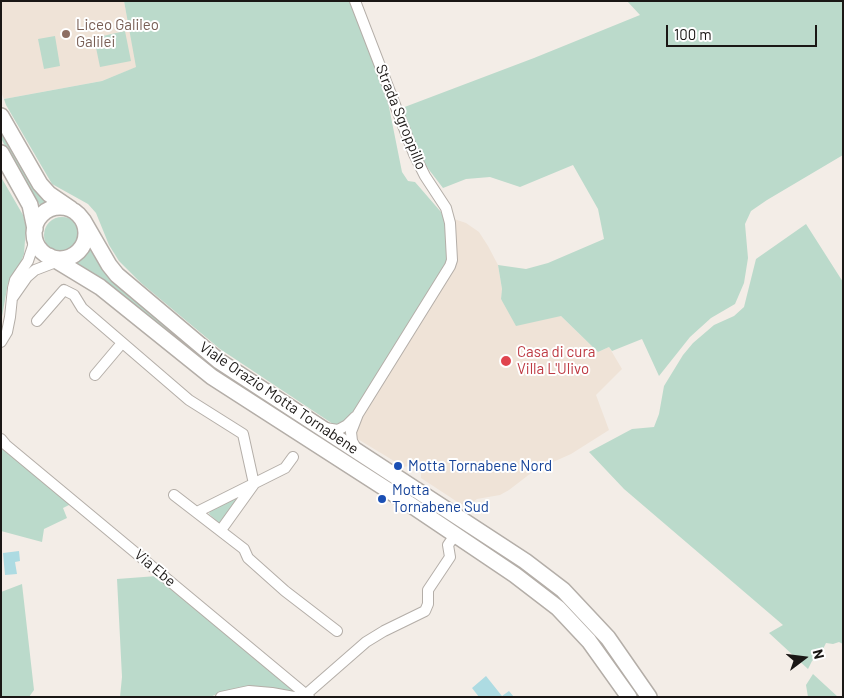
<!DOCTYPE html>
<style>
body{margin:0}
#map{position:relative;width:844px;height:698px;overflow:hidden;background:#f3ede7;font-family:Barlow,sans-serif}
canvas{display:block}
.frame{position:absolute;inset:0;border:2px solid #1a1715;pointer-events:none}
.north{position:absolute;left:779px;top:633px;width:50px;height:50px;-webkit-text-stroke:4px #fff;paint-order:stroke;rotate:75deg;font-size:14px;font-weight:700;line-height:20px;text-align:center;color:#1a1715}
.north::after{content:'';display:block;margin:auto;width:18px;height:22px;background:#1a1715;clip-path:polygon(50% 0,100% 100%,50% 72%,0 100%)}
.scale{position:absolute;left:666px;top:25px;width:151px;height:22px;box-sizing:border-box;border:2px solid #1a1715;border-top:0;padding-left:6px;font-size:15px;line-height:18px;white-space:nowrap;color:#1a1715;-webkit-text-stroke:4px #fff;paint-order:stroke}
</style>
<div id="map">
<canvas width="844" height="698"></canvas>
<div class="frame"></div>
<div class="north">N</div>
<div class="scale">100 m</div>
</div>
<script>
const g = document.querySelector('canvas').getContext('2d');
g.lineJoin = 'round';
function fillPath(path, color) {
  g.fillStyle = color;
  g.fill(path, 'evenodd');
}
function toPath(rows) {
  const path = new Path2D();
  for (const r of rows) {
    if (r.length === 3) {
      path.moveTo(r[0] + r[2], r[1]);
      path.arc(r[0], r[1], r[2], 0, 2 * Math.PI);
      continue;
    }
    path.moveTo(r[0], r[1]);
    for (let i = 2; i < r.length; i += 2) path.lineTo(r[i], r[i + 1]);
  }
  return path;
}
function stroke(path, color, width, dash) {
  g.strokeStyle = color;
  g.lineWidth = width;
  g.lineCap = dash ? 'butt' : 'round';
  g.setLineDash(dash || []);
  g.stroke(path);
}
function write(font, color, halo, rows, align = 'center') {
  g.font = font + ' Barlow,sans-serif';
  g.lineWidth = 4;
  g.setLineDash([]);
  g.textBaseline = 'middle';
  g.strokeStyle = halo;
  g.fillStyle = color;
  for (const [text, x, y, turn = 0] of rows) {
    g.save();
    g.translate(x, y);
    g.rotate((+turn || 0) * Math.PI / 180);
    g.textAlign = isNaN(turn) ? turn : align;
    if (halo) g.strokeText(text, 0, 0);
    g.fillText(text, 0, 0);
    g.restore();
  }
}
const built = toPath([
 [1,1,124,1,137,67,102,81,4,99,1,92],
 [454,219,466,223,479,232,488,246,498,265,502,289,501,300,561,316,598,352,609,347,622,369,596,395,609,430,571,454,535,470,509,490,500,495,477,499,471,504,465,505,459,503,421,478,421,471,412,465,404,467,356,438,354,428]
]);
const green = toPath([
 [124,1,350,1,388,102,402,172,408,181,415,182,441,212,445,222,448,259,354,413,348,419,336,426,220,349,141,283,119,261,109,245,96,213,88,204,52,184,6,105,4,99,102,81,136,67],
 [627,1,843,1,843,155,767,200,751,211,745,224,748,258,744,283,735,304,711,318,690,337,659,376,642,339,612,351,609,347,598,352,561,316,516,326,501,299,502,289,498,265,526,269,548,263,604,239,598,209,573,165,520,187,490,177,466,179,443,188,420,158,402,108,534,58,640,15],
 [125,31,131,61,100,67,94,38],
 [55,36,60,66,44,69,38,39],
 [1,131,35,190,49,204,43,209,33,195,10,156,1,138],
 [1,177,23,215,26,227,24,254,19,267,8,283,1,322],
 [62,235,18],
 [806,224,843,282,843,644,839,642,833,644,826,643,822,651,812,661,808,669,769,633,783,625,624,489,589,452,632,429,654,427,659,414,664,386,683,355,693,343,714,325,734,316,744,307,756,259],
 [91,248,101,263,363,461,361,466,218,371,101,281,75,263,86,255],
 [1,445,71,504,63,508,67,518,44,529,42,542,1,531],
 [242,495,219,523,209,514,210,511],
 [523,566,555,591,603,642,643,697,636,697,521,570],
 [157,576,296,692,258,688,222,692,210,697,120,697,122,677,117,579],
 [22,584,34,690,29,697,1,697,1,592],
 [813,674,838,697,808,697,806,685]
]);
const water = toPath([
 [19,551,20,561,15,562,17,574,5,575,3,553],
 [486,676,502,696,509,691,514,697,479,697,472,688]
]);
const minor = toPath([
 [355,1,414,154,425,176,446,208,450,223,452,260,450,266,358,414,351,432,352,441,357,450],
 [13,297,27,277,35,270,61,260],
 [37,321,64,290,74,295,82,308,189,400,243,434,254,484,221,530],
 [1,342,7,332,10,317,13,288,15,280,28,261,33,246,34,235],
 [95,375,122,343],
 [325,428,338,430,347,425,355,417],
 [1,439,6,445,309,697],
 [174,495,244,549,248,558,285,591,337,631],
 [197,512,285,468,293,457],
 [221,697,249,691,272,693,294,697],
 [303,697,366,642,384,631,425,611,428,604,428,590,450,557,448,545,455,535]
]);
const secondary = toPath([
 [1,116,40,184,49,194,71,209],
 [1,153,30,205,35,229],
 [60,233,26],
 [83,220,109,265,117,275,219,361,525,561,563,590,608,638,649,697],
 [49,256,100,287,212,377,414,507,515,575,558,608,589,641,629,697]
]);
const markers = [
 [66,34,5,"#8d6e63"],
 [506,361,6,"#e0444e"],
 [398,466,5,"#1a4fb4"],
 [382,499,5,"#1a4fb4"]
];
const educationNames = [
 ["Liceo Galileo",76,25],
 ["Galilei",76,42]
];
const streetNames = [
 ["Strada Sgroppillo",401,117,68],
 ["Viale Orazio Motta Tornabene",279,398,34],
 ["Via Ebe",155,568,40]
];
const healthNames = [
 ["Casa di cura",517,352],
 ["Villa L'Ulivo",517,369]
];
const transitNames = [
 ["Motta Tornabene Nord",408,466],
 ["Motta",392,490],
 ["Tornabene Sud",392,507]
];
fillPath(built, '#efe3d7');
fillPath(green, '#bbdacb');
fillPath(water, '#addbe2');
stroke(minor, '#b4aea8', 12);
stroke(secondary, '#b4aea8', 18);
stroke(minor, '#fff', 10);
stroke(secondary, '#fff', 15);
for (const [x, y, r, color] of markers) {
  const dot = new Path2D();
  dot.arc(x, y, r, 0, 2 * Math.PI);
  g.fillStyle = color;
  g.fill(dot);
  stroke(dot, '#fff', 2);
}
write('15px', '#785e54', '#fff', educationNames, 'left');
write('15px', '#1a1715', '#fff', streetNames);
write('15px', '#be3a42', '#fff', healthNames, 'left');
write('15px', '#164399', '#fff', transitNames, 'left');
</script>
